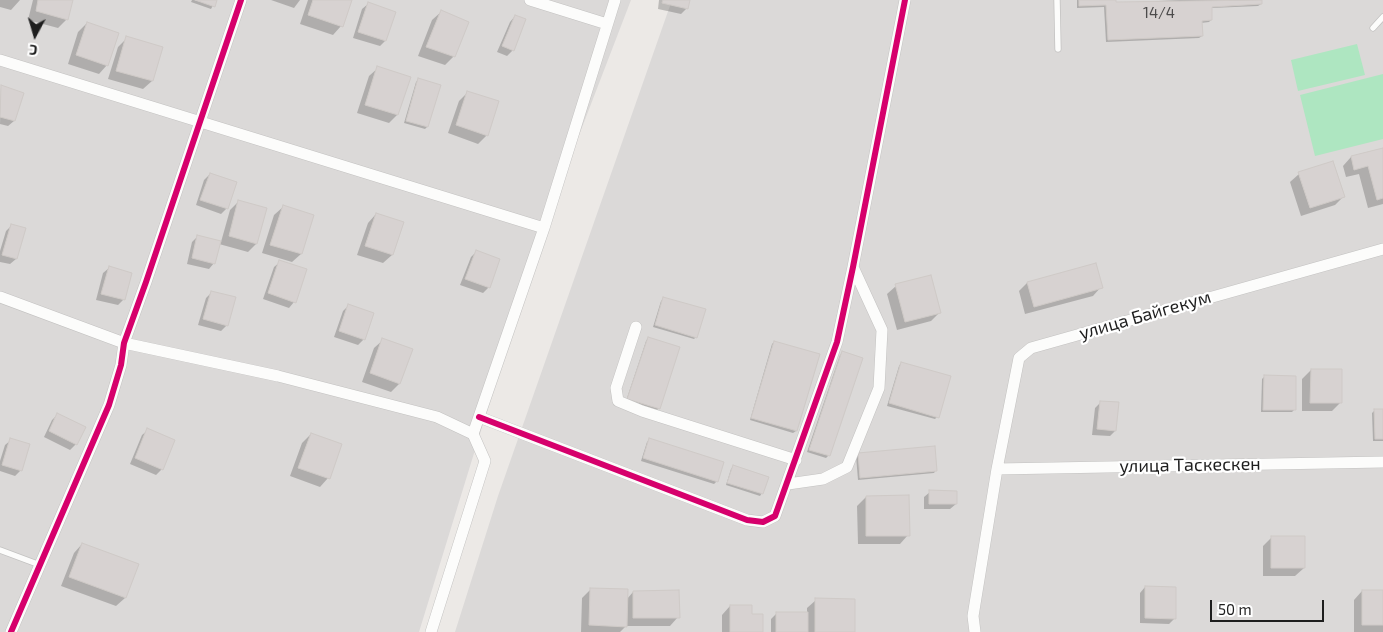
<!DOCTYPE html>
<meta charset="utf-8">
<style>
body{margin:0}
#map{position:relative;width:1383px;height:632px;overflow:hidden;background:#ece9e6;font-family:"Exo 2",sans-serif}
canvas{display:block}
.north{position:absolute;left:10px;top:10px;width:50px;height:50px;-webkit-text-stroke:4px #fff;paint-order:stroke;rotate:186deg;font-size:14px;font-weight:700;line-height:20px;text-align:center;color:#1e1e1e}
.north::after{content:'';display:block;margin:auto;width:18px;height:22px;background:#1e1e1e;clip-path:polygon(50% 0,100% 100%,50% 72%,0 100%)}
.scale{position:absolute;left:1210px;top:600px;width:114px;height:22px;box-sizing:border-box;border:2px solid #1e1e1e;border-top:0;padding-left:6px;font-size:15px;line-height:18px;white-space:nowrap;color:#1e1e1e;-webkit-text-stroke:4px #fff;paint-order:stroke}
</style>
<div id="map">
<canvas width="1383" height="632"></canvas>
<div class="north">С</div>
<div class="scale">50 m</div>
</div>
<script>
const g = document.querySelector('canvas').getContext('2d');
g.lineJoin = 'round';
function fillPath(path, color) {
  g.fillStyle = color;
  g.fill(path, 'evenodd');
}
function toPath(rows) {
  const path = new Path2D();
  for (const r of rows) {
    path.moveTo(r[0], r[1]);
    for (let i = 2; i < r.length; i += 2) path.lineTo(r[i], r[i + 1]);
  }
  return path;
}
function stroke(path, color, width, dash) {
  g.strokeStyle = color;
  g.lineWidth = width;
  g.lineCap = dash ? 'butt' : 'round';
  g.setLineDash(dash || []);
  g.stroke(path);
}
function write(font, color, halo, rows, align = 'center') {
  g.font = font + ' "Exo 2",sans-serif';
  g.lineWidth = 4.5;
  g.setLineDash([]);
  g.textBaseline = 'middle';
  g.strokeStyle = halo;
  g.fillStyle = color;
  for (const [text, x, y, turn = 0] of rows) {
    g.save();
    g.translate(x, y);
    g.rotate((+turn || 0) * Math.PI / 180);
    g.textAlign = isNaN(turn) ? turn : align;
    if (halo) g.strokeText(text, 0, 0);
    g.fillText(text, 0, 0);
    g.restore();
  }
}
const residential = toPath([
 [0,0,631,0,543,229,419,632,0,632],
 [672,0,1383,0,1383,632,455,632,498,496]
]);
const pitch = toPath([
 [1357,44,1365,75,1298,91,1291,60],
 [1383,74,1383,139,1315,156,1300,95]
]);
const shadow = toPath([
 [0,0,20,0,11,10,0,7],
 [33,0,72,0,67,19,58,28,28,20],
 [192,0,216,0,211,9,191,2],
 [271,0,300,0,294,8],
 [308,0,348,0,341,26,333,35,300,24],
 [659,0,689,0,687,8,681,14,658,9],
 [1077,0,1115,0,1115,3,1180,0,1260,0,1261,4,1258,6,1211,8,1211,20,1209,22,1201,23,1202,36,1199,38,1106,42,1104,7,1077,8],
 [368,4,385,41,380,46,353,38,362,9],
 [441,12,454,56,445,65,418,56,432,20],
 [515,16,513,50,507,56,497,52,510,22],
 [87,23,107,65,99,74,68,64,78,32],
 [127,38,152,81,143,89,108,79,118,47],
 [378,68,397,115,389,123,357,113,369,76],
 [418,80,427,127,425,129,404,123,416,82],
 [1,87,14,121,8,126,0,124],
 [468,92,487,135,478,144,448,133,459,101],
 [1383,149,1383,204,1368,208,1359,174,1346,177,1343,166,1351,157],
 [210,174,227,208,221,214,196,205,204,180],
 [1299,174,1344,196,1335,205,1301,216,1290,182],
 [239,201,256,244,248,252,219,244,214,263,209,269,187,264,192,242,198,236,221,242,230,210],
 [283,207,301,254,292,262,262,253,274,215],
 [376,214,402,223,392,255,383,263,357,255,368,223],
 [12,225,25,229,16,259,10,264,0,262,0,251,6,231],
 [476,252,499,260,488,288,483,293,460,285,471,257],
 [280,262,294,302,289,308,263,299,274,267],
 [109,268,130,273,123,300,118,305,96,300,103,273],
 [1027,283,1101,287,1093,296,1025,314,1019,291],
 [896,286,940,312,931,321,897,330,887,294],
 [212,292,227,325,221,331,198,325,206,298],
 [664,298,696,337,694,339,653,327,661,301],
 [348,306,364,339,358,345,334,337,343,311],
 [648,338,678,348,658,409,656,411,626,401,646,341],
 [383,340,399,384,391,392,362,382,374,348],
 [774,342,796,431,793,433,750,420,772,344],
 [843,352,861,358,828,456,826,458,807,452,840,355],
 [901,363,937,417,935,419,887,406,899,366],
 [1311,370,1340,403,1332,411,1302,411,1302,379],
 [1264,377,1294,410,1292,412,1261,412,1262,379],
 [1101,402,1115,431,1110,436,1092,435,1095,408],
 [1375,410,1383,410,1383,441,1373,441,1372,413],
 [58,414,76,444,70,450,44,437,52,420],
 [148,430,162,469,156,475,130,464,142,435],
 [311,434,328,478,320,487,290,476,302,443],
 [650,439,717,481,714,484,641,461,647,442],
 [11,440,21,470,15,476,0,471,0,461,5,445],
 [858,454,936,470,934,473,858,480,856,456],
 [733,467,762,493,760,496,726,485,731,469],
 [930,492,956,504,950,509,924,509,924,497],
 [866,497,908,535,900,544,858,544,857,506],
 [1272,537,1304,568,1295,576,1263,576,1263,546],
 [82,544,137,564,125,598,116,606,61,586,74,553],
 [1145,587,1175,618,1169,624,1140,623,1140,593],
 [591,589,627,599,633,592,678,617,670,626,626,626,620,632,581,632,582,598],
 [1362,591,1383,591,1383,632,1354,632,1354,600],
 [816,600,854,632,771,632,771,619,776,614,807,614,807,608],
 [730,606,750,615,762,632,722,632,722,615]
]);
const building = toPath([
 [38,0,73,0,68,20,36,11,38,0],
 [195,0,217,0,215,7,195,0],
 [313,0,352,0,343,27,308,15,313,0],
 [663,0,690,0,688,9,662,3,663,0],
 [1079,0,1116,0,1116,2,1262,0,1262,4,1212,7,1212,20,1202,21,1203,36,1108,40,1106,5,1079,6,1079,0],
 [368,2,396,12,386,41,358,32,368,2],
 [441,10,469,22,455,57,426,47,441,10],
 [515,15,526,19,514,51,502,46,515,15],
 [87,22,119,33,108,66,76,55,87,22],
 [126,36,163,47,153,81,116,71,126,36],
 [377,66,411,77,398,115,365,105,377,66],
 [418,78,441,85,428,127,406,121,418,78],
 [1,85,24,93,15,121,0,117,1,85],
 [467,91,499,101,488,136,456,125,467,91],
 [1383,148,1383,198,1377,200,1368,166,1354,170,1351,156,1383,148],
 [1333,161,1345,197,1310,208,1298,172,1333,161],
 [210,173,237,182,228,209,200,200,210,173],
 [238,200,267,208,257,244,229,236,238,200],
 [283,205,314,215,302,254,270,245,283,205],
 [376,213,404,222,393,255,365,246,376,213],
 [11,224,26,228,17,259,2,255,11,224],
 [197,235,221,241,215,264,192,258,197,235],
 [476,250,500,259,490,288,465,279,476,250],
 [279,260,307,269,296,303,268,293,279,260],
 [1096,263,1103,288,1034,307,1027,282,1096,263],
 [109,266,132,273,125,300,101,294,109,266],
 [931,275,941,313,905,322,895,284,931,275],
 [211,291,236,297,228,326,203,319,211,291],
 [663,297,706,309,697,338,655,325,663,297],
 [348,304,374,313,365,340,339,331,348,304],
 [648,337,680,347,660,409,627,399,648,337],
 [382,338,413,349,400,384,370,373,382,338],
 [774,341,820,354,797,431,751,418,774,341],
 [842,351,863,358,830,456,809,450,842,351],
 [901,362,951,376,939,418,889,403,901,362],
 [1311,369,1342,369,1342,403,1310,403,1311,369],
 [1264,375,1296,376,1296,410,1263,410,1264,375],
 [1100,401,1119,402,1116,431,1097,429,1100,401],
 [1374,409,1383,409,1383,439,1375,439,1374,409],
 [57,413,86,427,77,445,49,431,57,413],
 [147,428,175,440,163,470,135,458,147,428],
 [311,433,342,444,330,479,298,468,311,433],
 [10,438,30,444,22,471,2,465,10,438],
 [649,438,724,462,718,482,643,458,649,438],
 [935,446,937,471,860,478,858,453,935,446],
 [733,465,769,477,763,494,727,483,733,465],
 [929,490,957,491,957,504,929,504,929,490],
 [909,495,910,536,866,536,866,496,909,495],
 [1271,536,1305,536,1305,568,1271,568,1271,536],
 [82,543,139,564,126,598,69,577,82,543],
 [1145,586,1176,587,1176,619,1145,618,1145,586],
 [590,588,628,589,627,627,589,625,590,588],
 [679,590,680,618,633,618,633,591,679,590],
 [1362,590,1383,590,1383,625,1362,625,1362,590],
 [815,598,855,599,855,632,815,632,815,598],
 [730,605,752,605,752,614,763,614,763,632,730,632,730,605],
 [776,612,808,612,808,632,776,632,776,612]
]);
const lane = toPath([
 [1057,0,1058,49],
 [1373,28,1383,17],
 [0,550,40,565]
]);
const street = toPath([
 [530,0,607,24],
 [0,60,544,228],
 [0,297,124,343,278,376,437,417,473,434],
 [636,327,616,388,618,401,642,411,796,460],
 [479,417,747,520,763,522,775,516,837,342,853,267,905,0],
 [997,469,1383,462],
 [788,484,823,479,847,467,879,388,882,330,853,267],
 [11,632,109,405,121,365,124,343,146,282,241,0],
 [431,632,485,461,473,434,544,228,615,0],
 [975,632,973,616,997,469,1019,358,1031,348,1383,249]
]);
const cycleway = toPath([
 [479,417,747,520,763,522,775,516,837,342,853,267,905,0],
 [11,632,109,405,121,365,124,343,146,282,241,0]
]);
const numberNames = [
 ["14/4",1159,13]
];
const streetNames = [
 ["улица Байгекум",1145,315,-16],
 ["улица Таскескен",1190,465,-1]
];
fillPath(residential, '#dbd9d8');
fillPath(pitch, '#aee6c1');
fillPath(shadow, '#0003');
fillPath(building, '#d7d2d1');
stroke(building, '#cfcac7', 1);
stroke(lane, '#c3c2c1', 7);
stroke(street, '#c3c2c1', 12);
stroke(lane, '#fcfcfb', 5.5);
stroke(street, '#fcfcfb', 11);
stroke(cycleway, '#d6006c', 6);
write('15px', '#4c4b4b', null, numberNames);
write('18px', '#1e1e1e', '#fff', streetNames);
</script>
